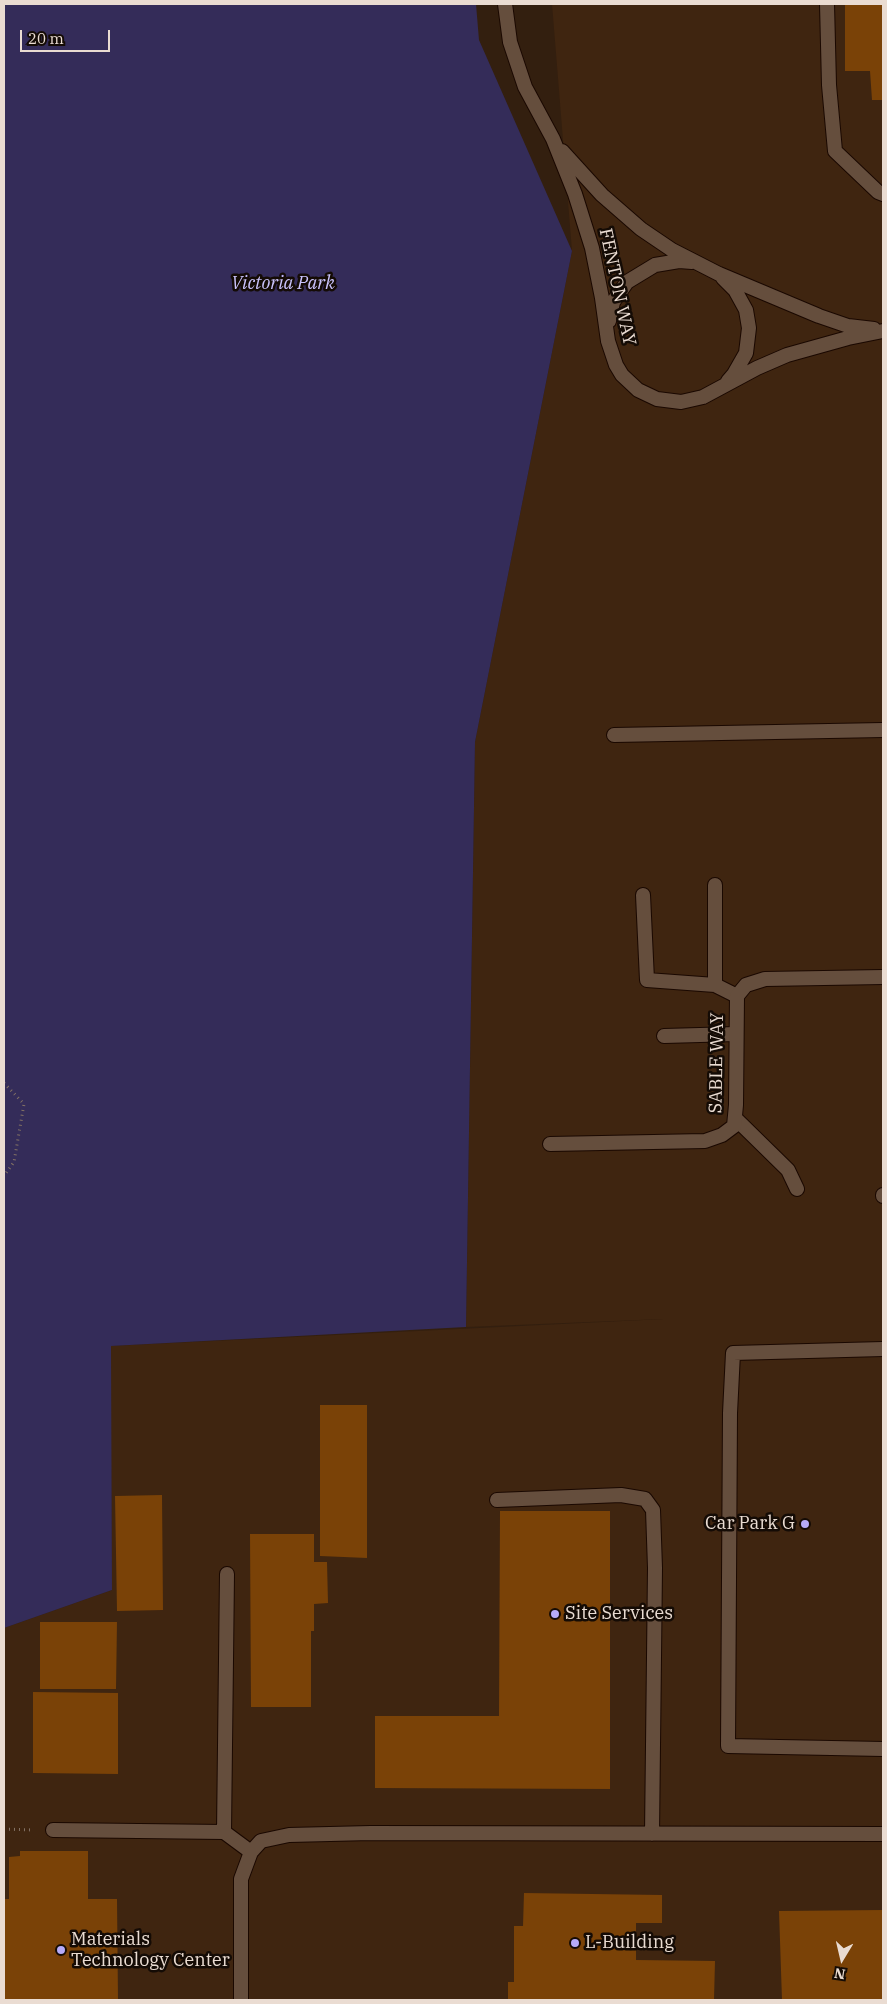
<!DOCTYPE html>
<style>
body{margin:0}
#map{position:relative;width:887px;height:2004px;overflow:hidden;background:#331f0f;font-family:"IBM Plex Serif",serif}
canvas{display:block}
.frame{position:absolute;inset:0;border:5px solid #eadcd2;pointer-events:none}
.north{position:absolute;left:817px;top:1934px;width:50px;height:50px;-webkit-text-stroke:4px #140b05;paint-order:stroke;rotate:189deg;font-size:14px;font-weight:700;line-height:20px;text-align:center;color:#eadcd2}
.north::after{content:'';display:block;margin:auto;width:18px;height:22px;background:#eadcd2;clip-path:polygon(50% 0,100% 100%,50% 72%,0 100%)}
.scale{position:absolute;left:20px;top:30px;width:90px;height:22px;box-sizing:border-box;border:2px solid #eadcd2;border-top:0;padding-left:6px;font-size:15px;line-height:18px;white-space:nowrap;color:#eadcd2;-webkit-text-stroke:4px #140b05;paint-order:stroke}
</style>
<div id="map">
<canvas width="887" height="2004"></canvas>
<div class="frame"></div>
<div class="north">N</div>
<div class="scale">20 m</div>
</div>
<script>
const g = document.querySelector('canvas').getContext('2d');
g.lineJoin = 'round';
function fillPath(path, color) {
  g.fillStyle = color;
  g.fill(path, 'evenodd');
}
function toPath(rows) {
  const path = new Path2D();
  for (const r of rows) {
    path.moveTo(r[0], r[1]);
    for (let i = 2; i < r.length; i += 2) path.lineTo(r[i], r[i + 1]);
  }
  return path;
}
function stroke(path, color, width, dash) {
  g.strokeStyle = color;
  g.lineWidth = width;
  g.lineCap = dash ? 'butt' : 'round';
  g.setLineDash(dash || []);
  g.stroke(path);
}
function write(font, color, halo, rows, align = 'center') {
  g.font = font + ' "IBM Plex Serif",serif';
  g.lineWidth = 5;
  g.setLineDash([]);
  g.textBaseline = 'middle';
  g.strokeStyle = halo;
  g.fillStyle = color;
  for (const [text, x, y, turn = 0] of rows) {
    g.save();
    g.translate(x, y);
    g.rotate((+turn || 0) * Math.PI / 180);
    g.textAlign = isNaN(turn) ? turn : align;
    if (halo) g.strokeText(text, 0, 0);
    g.fillText(text, 0, 0);
    g.restore();
  }
}
const built = toPath([
 [552,4,883,4,883,2000,4,2000,4,1628,112,1590,110,1346,664,1319,466,1327,475,742,572,251]
]);
const green = toPath([
 [4,4,476,4,479,40,572,251,475,742,466,1327,111,1346,112,1590,4,1628]
]);
const building = toPath([
 [845,4,883,4,883,100,872,100,870,71,845,71],
 [320,1405,367,1405,367,1558,320,1556],
 [162,1495,163,1610,117,1611,115,1496],
 [500,1511,610,1511,610,1789,375,1788,375,1716,499,1716],
 [250,1534,314,1534,314,1562,327,1562,328,1603,314,1604,314,1631,311,1631,311,1707,251,1707],
 [40,1622,117,1622,116,1689,40,1689],
 [33,1692,118,1693,118,1774,33,1773],
 [20,1851,88,1851,88,1899,117,1899,118,2000,4,2000,4,1899,9,1899,9,1857,20,1856],
 [524,1893,662,1895,662,1923,636,1923,636,1960,715,1961,714,2000,508,2000,508,1982,514,1982,514,1926,523,1926],
 [883,1910,883,2000,782,2000,779,1911]
]);
const path = toPath([
 [4,1083,24,1104,14,1162,4,1176],
 [4,1829,33,1830]
]);
const service = toPath([
 [643,895,647,980,715,985,737,996],
 [715,985,715,885],
 [664,1036,736,1034],
 [735,1118,788,1170,797,1189],
 [883,1196,883,1195],
 [883,1349,733,1353,730,1413,728,1746,883,1749],
 [497,1500,621,1495,645,1499,653,1510,655,1568,652,1834],
 [53,1830,224,1832,251,1852],
 [224,1832,227,1574],
 [241,2000,241,1879,251,1852,261,1841,289,1835,371,1833,883,1834]
]);
const minor = toPath([
 [827,4,829,85,835,151,878,192,883,194],
 [614,735,883,730],
 [550,1144,705,1141,722,1135,734,1126,736,1105,737,996,746,985,765,979,883,977]
]);
const tertiary = toPath([
 [505,4,510,42,525,87,553,139,575,194,592,248,602,298,608,341,616,365,622,375,638,390,657,399,681,402,703,397,757,368,787,355,848,338,883,331],
 [562,151,602,195,641,229,672,250,719,274,819,316,848,326,874,329],
 [723,278,735,290,746,310,749,328,746,353,734,374,728,381],
 [609,321,613,302,627,282,655,265,679,261,692,262]
]);
const markers = [
 [805,1524,5,"#b6abf8"],
 [555,1614,5,"#b6abf8"],
 [575,1943,5,"#b6abf8"],
 [61,1950,5,"#b6abf8"]
];
const parkNames = [
 ["Victoria Park",283,284]
];
const streetNames = [
 ["FENTON WAY",617,287,78],
 ["SABLE WAY",717,1063,-89]
];
const poiNames = [
 ["Car Park G",795,1524,"right"],
 ["Site Services",565,1614],
 ["Materials",71,1940],
 ["Technology Center",71,1961],
 ["L-Building",585,1943]
];
fillPath(built, '#3f2510');
fillPath(green, '#342c59');
fillPath(building, '#7a4207');
stroke(service, '#1a0800', 16);
stroke(minor, '#1a0800', 16);
stroke(tertiary, '#1a0800', 16);
stroke(path, '#827164', 3, [1, 4]);
stroke(service, '#654e3d', 14);
stroke(minor, '#654e3d', 14);
stroke(tertiary, '#654e3d', 14);
for (const [x, y, r, color] of markers) {
  const dot = new Path2D();
  dot.arc(x, y, r, 0, 2 * Math.PI);
  g.fillStyle = color;
  g.fill(dot);
  stroke(dot, '#140b05', 2);
}
write('italic 18px', '#cac3fc', '#140b05', parkNames);
write('18px', '#eadcd2', '#140b05', streetNames);
write('18px', '#eadcd2', '#140b05', poiNames, 'left');
</script>
